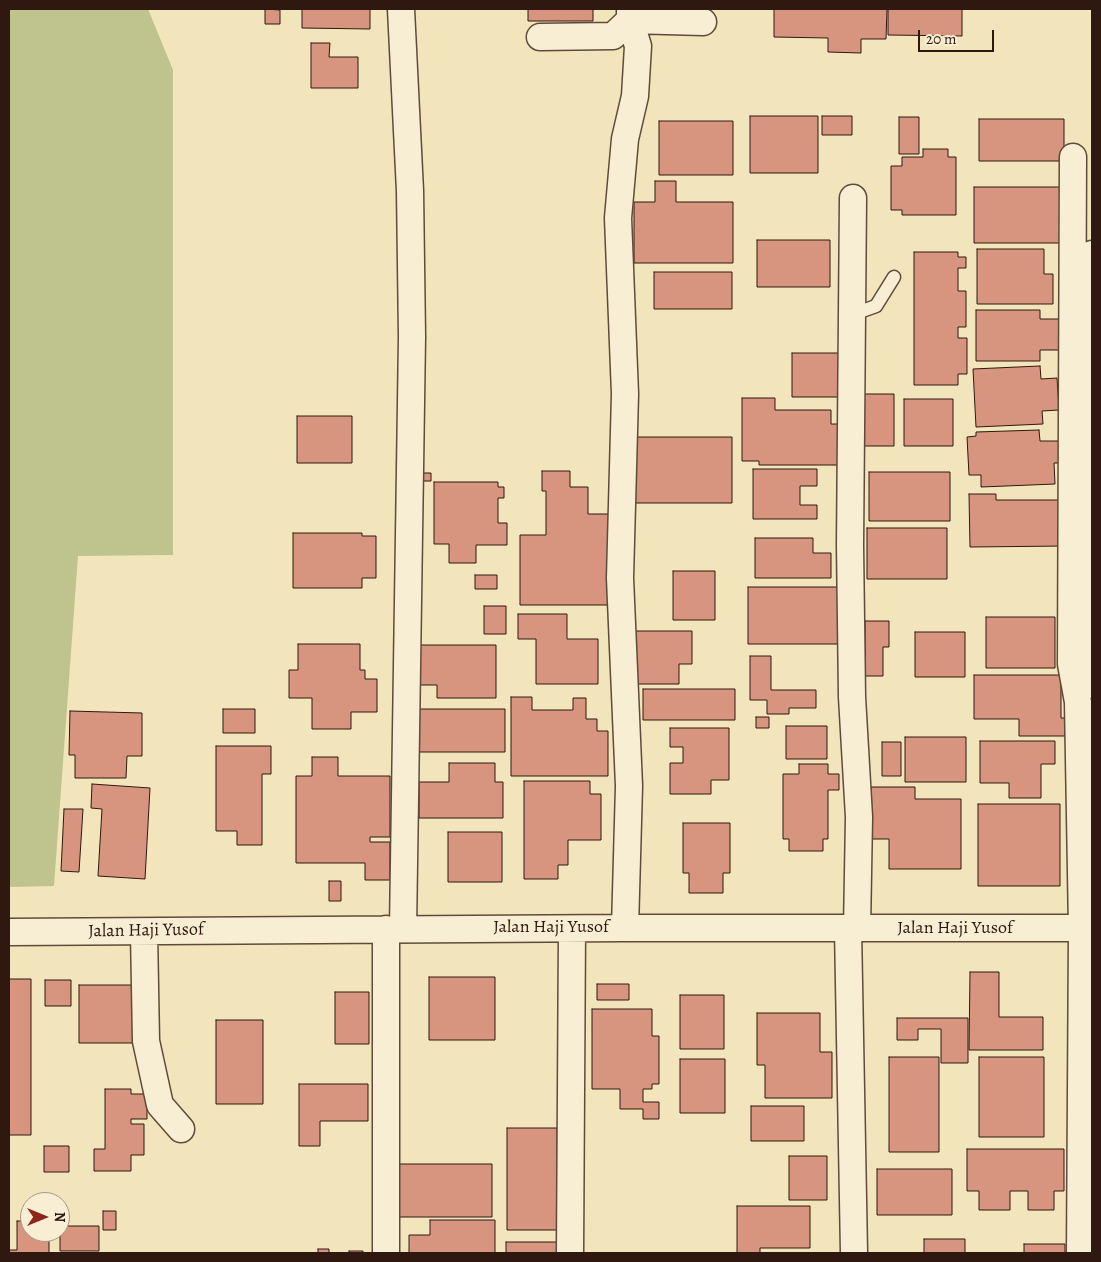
<!DOCTYPE html>
<style>
body{margin:0}
#map{position:relative;width:1101px;height:1262px;overflow:hidden;background:#f3e5bb;font-family:Alegreya,serif}
canvas{display:block}
.frame{position:absolute;inset:0;border:10px solid #2e1810;pointer-events:none}
.north{position:absolute;left:20px;top:1192px;width:50px;height:50px;box-sizing:border-box;background:#f7eed3;border:1px solid #a79885;border-radius:50%;rotate:90deg;font-size:14px;font-weight:700;line-height:20px;text-align:center;color:#2e1810}
.north::after{content:'';display:block;margin:auto;width:18px;height:22px;background:#8f2418;clip-path:polygon(50% 0,100% 100%,50% 72%,0 100%)}
.scale{position:absolute;left:918px;top:30px;width:76px;height:22px;box-sizing:border-box;border:2px solid #2e1810;border-top:0;padding-left:6px;font-size:15px;line-height:18px;white-space:nowrap;color:#2e1810;-webkit-text-stroke:4px #f7eed3;paint-order:stroke}
</style>
<div id="map">
<canvas width="1101" height="1262"></canvas>
<div class="frame"></div>
<div class="north">N</div>
<div class="scale">20 m</div>
</div>
<script>
const g = document.querySelector('canvas').getContext('2d');
g.lineJoin = 'round';
function fillPath(path, color) {
  g.fillStyle = color;
  g.fill(path, 'evenodd');
}
function toPath(rows) {
  const path = new Path2D();
  for (const r of rows) {
    path.moveTo(r[0], r[1]);
    for (let i = 2; i < r.length; i += 2) path.lineTo(r[i], r[i + 1]);
  }
  return path;
}
function stroke(path, color, width, dash) {
  g.strokeStyle = color;
  g.lineWidth = width;
  g.lineCap = dash ? 'butt' : 'round';
  g.setLineDash(dash || []);
  g.stroke(path);
}
function write(font, color, halo, rows, align = 'center') {
  g.font = font + ' Alegreya,serif';
  g.lineWidth = 4;
  g.setLineDash([]);
  g.textBaseline = 'middle';
  g.strokeStyle = halo;
  g.fillStyle = color;
  for (const [text, x, y, turn = 0] of rows) {
    g.save();
    g.translate(x, y);
    g.rotate((+turn || 0) * Math.PI / 180);
    g.textAlign = isNaN(turn) ? turn : align;
    if (halo) g.strokeText(text, 0, 0);
    g.fillText(text, 0, 0);
    g.restore();
  }
}
const green = toPath([
 [9,9,148,9,173,70,173,555,78,556,54,886,9,887]
]);
const building = toPath([
 [265,9,280,10,280,24,265,24,265,9],
 [302,9,370,9,370,29,302,28,302,9],
 [528,9,593,9,593,21,528,21,528,9],
 [774,9,887,9,886,39,861,39,861,53,828,52,828,38,774,37,774,9],
 [888,9,962,9,962,36,888,35,888,9],
 [311,43,330,43,329,57,358,57,358,88,311,88,311,43],
 [750,116,818,116,818,173,750,173,750,116],
 [822,116,852,116,852,135,822,135,822,116],
 [899,117,919,117,919,154,899,154,899,117],
 [979,119,1064,119,1064,161,979,161,979,119],
 [659,121,733,121,733,175,659,175,659,121],
 [923,149,948,149,948,157,956,157,956,215,902,215,902,210,891,210,891,166,902,166,902,157,923,157,923,149],
 [655,181,676,181,676,202,733,202,733,263,634,263,634,202,655,202,655,181],
 [974,187,1063,187,1063,243,974,243,974,187],
 [757,240,830,240,830,287,757,287,757,240],
 [977,249,1044,249,1044,274,1053,274,1053,304,977,304,977,249],
 [914,252,958,252,958,257,966,257,966,268,958,268,958,291,966,291,966,327,958,327,958,338,967,338,967,374,958,374,958,385,914,385,914,252],
 [654,272,732,272,732,309,654,309,654,272],
 [976,310,1040,310,1040,319,1060,319,1060,350,1040,350,1040,361,976,361,976,310],
 [792,353,839,353,839,397,792,397,792,353],
 [1040,366,1041,379,1057,378,1059,410,1042,411,1043,424,976,427,973,369,1040,366],
 [864,394,894,394,894,446,864,446,864,394],
 [742,398,775,398,775,410,831,410,831,424,845,424,845,465,759,465,759,461,742,461,742,398],
 [904,399,953,399,953,446,904,446,904,399],
 [297,416,352,416,352,463,297,463,297,416],
 [1039,430,1040,441,1062,441,1063,463,1054,463,1055,484,981,487,981,475,969,475,967,437,976,436,976,432,1039,430],
 [635,437,732,437,732,503,635,503,635,437],
 [753,469,817,469,817,486,800,486,800,505,817,505,817,519,753,519,753,469],
 [542,471,570,471,570,487,588,487,588,514,611,514,611,605,520,605,520,535,546,535,546,491,542,491,542,471],
 [869,472,950,472,950,521,869,521,869,472],
 [422,473,431,473,431,481,422,481,422,473],
 [434,482,498,482,498,487,504,487,504,498,498,498,498,523,507,523,507,545,476,545,476,563,449,563,449,544,434,544,434,482],
 [969,494,996,494,996,500,1065,500,1065,546,970,547,969,494],
 [867,528,947,528,947,579,867,579,867,528],
 [293,533,362,533,362,536,376,536,376,578,362,578,362,588,293,588,293,533],
 [755,538,813,538,813,553,831,553,831,578,755,578,755,538],
 [673,571,715,571,715,620,673,620,673,571],
 [475,575,497,575,497,589,475,589,475,575],
 [748,587,843,587,843,644,748,644,748,587],
 [484,606,506,606,506,634,484,634,484,606],
 [518,614,567,614,567,639,598,639,598,684,536,684,536,639,518,639,518,614],
 [986,617,1055,617,1055,668,986,668,986,617],
 [865,621,889,621,889,647,883,647,883,676,865,676,865,621],
 [634,631,692,631,692,664,679,664,679,684,634,684,634,631],
 [915,632,965,632,965,677,915,677,915,632],
 [298,644,360,644,360,670,365,670,365,679,377,679,377,712,351,712,351,729,312,729,312,698,289,698,289,670,298,670,298,644],
 [420,645,496,645,496,698,437,698,437,685,420,685,420,645],
 [750,656,771,656,771,690,816,690,816,708,789,708,789,714,767,714,767,700,750,700,750,656],
 [974,675,1061,675,1061,718,1065,718,1065,736,1019,736,1019,719,974,719,974,675],
 [643,689,735,689,735,720,643,720,643,689],
 [511,697,532,697,532,710,573,710,573,698,586,698,586,719,597,719,597,731,608,731,608,776,511,776,511,697],
 [223,709,255,709,255,733,223,733,223,709],
 [414,709,505,709,505,752,414,752,414,709],
 [70,711,142,713,142,756,127,756,126,778,75,778,75,755,69,755,70,711],
 [756,717,769,717,769,728,756,728,756,717],
 [786,726,827,726,827,759,786,759,786,726],
 [670,728,729,728,729,780,711,780,711,794,670,794,670,763,683,763,683,747,670,747,670,728],
 [905,737,966,737,966,782,905,782,905,737],
 [980,741,1055,741,1055,764,1041,764,1041,798,1009,798,1009,783,980,783,980,741],
 [882,742,901,742,901,776,882,776,882,742],
 [216,746,271,746,271,774,262,774,262,845,237,845,237,831,216,831,216,746],
 [312,757,338,757,338,776,390,776,390,837,370,837,370,842,390,842,390,880,365,880,365,863,296,863,296,776,312,776,312,757],
 [449,763,495,763,495,782,503,782,503,818,419,818,419,782,449,782,449,763],
 [799,764,828,764,828,774,839,774,839,790,828,790,828,839,823,839,823,851,789,851,789,839,783,839,783,774,799,774,799,764],
 [524,781,590,781,590,794,601,794,601,840,568,840,568,865,558,865,558,879,524,879,524,781],
 [92,784,150,788,145,879,98,876,102,809,91,808,92,784],
 [871,787,915,787,915,799,961,799,961,869,889,869,889,839,871,839,871,787],
 [978,804,1060,804,1060,886,978,886,978,804],
 [64,809,83,809,79,872,61,871,64,809],
 [683,823,730,823,730,873,723,873,723,893,689,893,689,873,683,873,683,823],
 [448,832,502,832,502,882,448,882,448,832],
 [329,881,341,881,341,901,329,901,329,881],
 [970,972,999,972,999,1017,1043,1017,1043,1050,969,1050,970,972],
 [429,977,495,977,495,1040,429,1040,429,977],
 [9,979,31,979,31,1135,9,1135,9,979],
 [45,980,71,980,71,1006,45,1006,45,980],
 [597,984,629,984,629,1000,597,1000,597,984],
 [79,985,136,985,136,1043,79,1043,79,985],
 [335,992,369,992,369,1044,335,1044,335,992],
 [680,995,724,995,724,1049,680,1049,680,995],
 [592,1009,652,1009,652,1036,659,1036,659,1084,652,1084,652,1089,643,1089,643,1102,659,1102,659,1119,643,1119,643,1109,620,1109,620,1089,592,1089,592,1009],
 [757,1013,820,1013,820,1052,832,1052,832,1098,765,1098,765,1065,757,1065,757,1013],
 [897,1018,968,1018,968,1063,941,1063,941,1029,918,1029,918,1040,897,1040,897,1018],
 [216,1020,263,1020,263,1104,216,1104,216,1020],
 [889,1057,939,1057,939,1152,889,1152,889,1057],
 [979,1057,1044,1057,1044,1137,979,1137,979,1057],
 [680,1059,725,1059,725,1113,680,1113,680,1059],
 [299,1084,368,1084,368,1121,320,1121,320,1146,299,1146,299,1084],
 [105,1089,131,1089,131,1094,147,1094,147,1119,131,1119,131,1124,144,1124,144,1155,131,1155,131,1171,94,1171,94,1149,105,1149,105,1089],
 [751,1106,804,1106,804,1141,751,1141,751,1106],
 [507,1128,557,1128,557,1230,507,1230,507,1128],
 [44,1146,69,1146,69,1172,44,1172,44,1146],
 [967,1149,1064,1149,1064,1191,1054,1191,1054,1210,1028,1210,1028,1191,1010,1191,1010,1210,979,1210,979,1191,967,1191,967,1149],
 [789,1156,827,1156,827,1200,789,1200,789,1156],
 [399,1164,492,1164,492,1217,399,1217,399,1164],
 [877,1169,952,1169,952,1215,877,1215,877,1169],
 [737,1206,810,1206,810,1248,760,1248,760,1253,737,1253,737,1206],
 [103,1211,116,1211,116,1230,103,1230,103,1211],
 [430,1220,495,1220,495,1253,409,1253,409,1235,430,1235,430,1220],
 [17,1221,30,1221,30,1232,49,1232,49,1253,9,1253,9,1250,17,1250,17,1221],
 [60,1226,99,1226,99,1251,60,1251,60,1226],
 [924,1239,965,1239,965,1253,924,1253,924,1239],
 [506,1242,558,1242,558,1253,506,1253,506,1242],
 [1024,1244,1065,1244,1065,1253,1024,1253,1024,1244],
 [318,1249,329,1249,329,1253,318,1253,318,1249],
 [349,1251,363,1251,363,1253,349,1253,349,1251]
]);
const lane = toPath([
 [851,315,876,306,894,277]
]);
const street = toPath([
 [401,9,410,191,412,337,403,929],
 [540,37,613,36,630,20,703,22],
 [1073,157,1071,664,1078,702,1082,929,1080,1253],
 [853,198,850,545,852,697,859,817,857,929],
 [1081,689,1090,650,1092,254],
 [625,928,629,786,620,578,625,394,618,218,625,139,635,96,638,46,630,20,630,9],
 [386,929,386,1253],
 [848,929,854,1253],
 [9,932,625,928,1092,928],
 [144,932,146,1041,160,1105,181,1129],
 [570,1253,572,929]
]);
const streetNames = [
 ["Jalan Haji Yusof",551,928],
 ["Jalan Haji Yusof",955,929],
 ["Jalan Haji Yusof",146,931,-1]
];
fillPath(green, '#bfc38d');
fillPath(building, '#d79580');
stroke(building, '#2e1810', 1);
stroke(lane, '#5f4b3b', 15);
stroke(street, '#5f4b3b', 29);
stroke(lane, '#f7eed3', 12);
stroke(street, '#f7eed3', 26);
write('18px', '#2e1810', '#f7eed3', streetNames);
</script>
